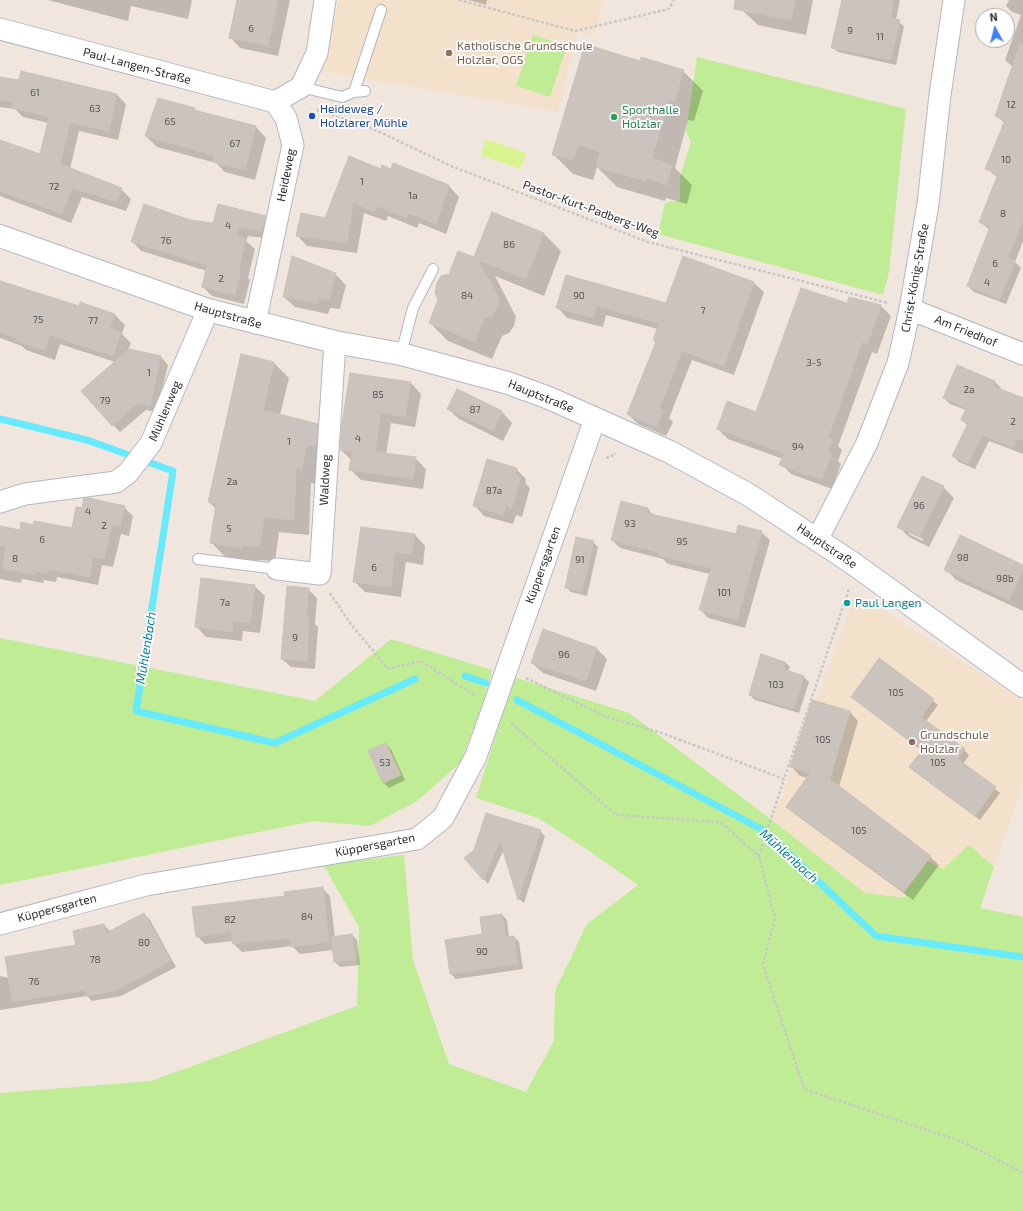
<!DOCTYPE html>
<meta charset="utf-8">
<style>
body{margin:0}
#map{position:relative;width:1023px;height:1211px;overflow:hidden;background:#f0e6de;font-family:"Exo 2",sans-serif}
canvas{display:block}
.north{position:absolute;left:975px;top:8px;width:40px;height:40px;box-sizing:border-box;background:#fff;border:1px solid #ababab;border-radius:50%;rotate:353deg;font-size:11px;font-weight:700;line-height:16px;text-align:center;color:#2d2d2d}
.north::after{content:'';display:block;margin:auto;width:14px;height:18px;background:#3c7cff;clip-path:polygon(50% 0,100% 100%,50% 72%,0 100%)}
</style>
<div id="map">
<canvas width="1023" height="1211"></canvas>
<div class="north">N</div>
</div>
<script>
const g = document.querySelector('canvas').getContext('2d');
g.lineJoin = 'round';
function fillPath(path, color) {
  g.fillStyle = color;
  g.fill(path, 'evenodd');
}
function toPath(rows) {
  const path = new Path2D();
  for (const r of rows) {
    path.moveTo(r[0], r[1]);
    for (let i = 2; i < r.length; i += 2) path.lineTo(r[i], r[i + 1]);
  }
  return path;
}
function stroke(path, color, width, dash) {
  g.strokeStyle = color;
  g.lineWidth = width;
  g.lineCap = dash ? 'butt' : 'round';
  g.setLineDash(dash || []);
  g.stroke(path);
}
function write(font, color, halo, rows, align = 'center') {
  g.font = font + ' "Exo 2",sans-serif';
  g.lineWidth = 3.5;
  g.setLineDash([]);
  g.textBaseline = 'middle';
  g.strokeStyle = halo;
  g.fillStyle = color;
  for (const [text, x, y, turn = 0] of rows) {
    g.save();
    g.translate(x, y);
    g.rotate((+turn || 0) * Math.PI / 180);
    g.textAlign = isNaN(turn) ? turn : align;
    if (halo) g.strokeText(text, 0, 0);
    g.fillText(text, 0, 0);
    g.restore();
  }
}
const education = toPath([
 [339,0,603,0,595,35,578,32,558,112,322,71],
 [856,592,1023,701,1023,784,980,908,865,893,772,820]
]);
const green = toPath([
 [533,35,567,46,550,97,516,86],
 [697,57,906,109,889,272,883,295,658,234,665,203,680,200,680,177,691,142,686,131],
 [0,638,315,701,391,639,492,670,482,707,460,763,417,801,370,826,313,821,0,885],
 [514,677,629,713,772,820,865,893,906,898,904,892,927,861,943,869,969,845,994,867,980,908,1023,917,1023,1211,0,1211,0,1093,151,1081,357,1006,359,927,323,864,404,855,413,960,449,1064,526,1092,554,1041,555,991,587,924,638,885,579,844,538,818,476,798]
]);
const pitch = toPath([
 [486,139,526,153,520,169,481,155]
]);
const shadow = toPath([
 [48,0,192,0,188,19,131,6,128,21],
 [237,0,290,0,278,56,240,48,230,37],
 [469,0,487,0,486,5],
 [744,0,813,0,806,35,758,25,742,10],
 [874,0,900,0,896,20,904,26,896,65,838,52,833,48],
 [1009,0,1023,0,1023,241,1015,262,1021,268,1006,304,974,292,968,286,990,230,980,222,998,177,993,174,987,168,1005,123,996,116,1013,67,1005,60,1021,15,1012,12,1006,6],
 [641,62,683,71,703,91,694,121,688,120,675,168,692,185,687,204,666,198,665,201,617,187,597,167,593,180,573,174,553,154],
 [22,72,117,95,126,104,118,140,79,131,70,169,121,189,131,199,126,211,82,197,71,223,0,196,0,141,41,155,49,123,23,117,15,109,0,107,0,78,19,81],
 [194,109,198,112,256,127,266,138,255,180,225,172,216,163,157,147,146,136],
 [394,164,449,186,459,197,446,234,419,223,417,228,388,216,386,221,364,213,357,253,307,246,297,235,325,219,382,170,391,170],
 [265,217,274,226,271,239,248,236,246,241,255,249,248,278,250,280,244,304,212,296,203,287,207,271,141,251,132,241,190,221,214,224],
 [544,234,561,251,544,296,495,276,516,317,514,326,509,333,502,336,492,359,448,341,430,323,449,274,475,259],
 [335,274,346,285,340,309,330,308,328,314,295,307,284,297],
 [566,276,667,304,754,283,764,292,734,375,692,360,669,418,673,422,666,436,638,424,628,414,657,343,658,329,606,315,603,327,567,318,558,308],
 [0,282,79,307,81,303,115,315,125,325,122,334,131,343,128,350,161,357,168,365,157,412,146,410,120,432,113,425,115,362,60,344,55,360,26,350,22,346,0,338],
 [850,298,881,306,891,316,877,354,872,352,838,446,842,450,838,461,841,464,832,489,791,474,781,464,783,459,728,439,718,429,757,413,848,304],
 [274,363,289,378,280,415,317,425,333,440,316,484,311,483,309,535,279,532,275,561,258,560,258,562,226,558,211,542,216,509,209,502],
 [957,367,995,382,1001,388,1000,390,1023,400,1023,454,989,441,975,469,959,462,953,456,968,426,962,420,966,410,950,404,944,398],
 [411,383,421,394,415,427,391,423,386,455,415,458,426,469,423,489,361,480,350,469,352,461,341,450],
 [457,391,502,412,512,423,503,441,459,419,448,409],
 [516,469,526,479,525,483,530,488,522,517,516,515,513,524,484,516,475,506],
 [943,487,954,498,929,547,909,537,898,526],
 [909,532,923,539,923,541,909,534],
 [124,507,133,516,129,536,121,534,113,567,102,565,98,585,57,577,56,582,44,580,43,583,22,579,21,583,0,579,0,527,20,531,34,526,73,529],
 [648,509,654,516,737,536,761,532,770,540,745,628,708,618,700,609,710,574,668,564,663,559,620,548,612,540],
 [362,528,415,535,425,546,423,565,406,562,401,597,365,592,354,581],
 [593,542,598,547,587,596,571,592,566,587],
 [1023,566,1023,611,956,580,946,569],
 [254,586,265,596,260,633,243,631,242,641,206,637,196,626],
 [308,589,317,598,315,624,318,627,315,669,291,667,282,659],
 [544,630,597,649,607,659,596,691,543,673,532,663],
 [762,655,785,662,790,667,788,672,804,677,809,682,799,713,755,700,750,695],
 [880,659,938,705,926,721,964,750,969,755,963,764,1000,793,980,820,915,772,910,767,922,751,852,697],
 [850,712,858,721,839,787,930,857,939,865,913,900,796,815,787,807,808,778,800,776,792,767],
 [386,744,391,749,405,780,389,788,384,783,369,752],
 [487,814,540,831,545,836,524,903,519,899,504,849,488,884,466,858,475,851],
 [322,888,330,896,335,938,352,935,357,940,360,965,340,967,335,962,333,950,300,954,292,946,242,952,234,944,233,941,205,944,197,936,286,897],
 [144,914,150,920,176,967,121,996,92,1001,87,996,0,1010,0,976,9,978,77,946,104,925,110,931],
 [502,915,507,920,509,938,514,937,519,942,523,969,456,979,451,974,447,940,483,935]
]);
const stream = toPath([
 [0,419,87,440,173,471,136,711,275,743,415,679],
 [465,676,486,683],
 [517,700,765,831,876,936,1023,957]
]);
const building = toPath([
 [237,0,278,0,268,46,229,38,237,0],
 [735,0,795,0,791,20,734,9,735,0],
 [842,0,894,0,890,18,900,20,891,60,831,48,842,0],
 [585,44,640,61,641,57,684,70,674,102,669,100,652,158,672,165,667,185,646,178,645,181,596,167,600,152,579,145,573,160,552,155,585,44],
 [1020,44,1023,44,1023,220,1008,258,1015,261,1000,299,967,286,990,227,979,222,998,174,985,169,1005,120,995,116,1020,44],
 [21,71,117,94,109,131,70,123,60,164,122,188,117,202,72,188,62,214,0,191,0,140,40,154,49,117,12,108,13,102,0,100,0,77,19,80,21,71],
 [158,98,195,108,194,110,256,126,245,170,213,162,215,156,145,136,158,98],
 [349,156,381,169,382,165,391,169,393,163,449,185,436,224,408,213,406,218,377,206,375,212,353,203,347,243,296,236,301,213,325,218,349,156],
 [144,204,190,220,213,223,218,204,266,216,262,231,239,227,237,236,246,239,239,269,241,270,235,295,202,287,207,265,131,242,144,204],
 [492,212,544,233,526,279,478,260,499,298,497,308,492,316,484,318,475,342,429,323,438,300,435,293,437,283,441,276,449,274,458,251,474,257,492,212],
 [292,256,336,273,329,300,319,298,318,304,283,297,292,256],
 [683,256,754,282,724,366,682,351,659,409,663,411,656,427,627,414,656,342,653,340,659,323,596,306,593,318,556,308,566,275,666,303,683,256],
 [0,281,79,306,80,302,115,314,110,328,121,332,113,356,50,335,45,350,15,341,16,338,0,332,0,281],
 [801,288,847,303,849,297,881,305,867,345,862,342,828,438,833,439,828,452,832,453,822,480,779,465,784,453,717,429,727,401,756,412,801,288],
 [129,349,161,356,150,406,138,403,112,426,81,391,129,349],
 [241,354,274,362,263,410,318,424,316,446,307,445,301,470,296,468,294,520,264,517,260,546,243,545,242,548,210,543,216,504,208,502,241,354],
 [957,365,995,381,993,386,1023,398,1023,440,1017,438,1013,448,983,435,968,464,952,456,968,423,961,420,966,408,943,398,957,365],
 [350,373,411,382,405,417,381,413,375,452,416,457,413,479,349,470,352,452,340,450,342,423,350,373],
 [457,389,502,411,493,431,447,409,457,389],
 [487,459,517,468,515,475,521,477,512,508,506,506,503,515,473,506,487,459],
 [922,476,944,486,919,537,897,527,922,476],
 [84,498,89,498,125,506,120,527,112,525,104,559,93,557,90,577,48,569,48,574,35,571,35,575,2,569,6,547,0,546,0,526,20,530,21,522,33,525,34,521,72,528,76,507,82,508,84,498],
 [621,501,648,508,647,513,736,534,738,525,762,531,737,620,699,610,711,568,659,556,660,553,611,540,621,501],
 [361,527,415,534,412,555,395,552,391,587,353,582,361,527],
 [960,535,1023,565,1023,570,1009,600,944,570,960,535],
 [576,537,594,541,582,592,565,588,576,537],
 [201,578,255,585,250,623,233,621,232,632,195,627,201,578],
 [287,586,309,588,306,617,309,617,307,661,281,659,287,586],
 [543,629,597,648,586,681,531,663,543,629],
 [761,654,785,662,783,669,804,676,794,709,749,695,761,654],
 [879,658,934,699,921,717,965,749,958,759,996,787,975,816,909,767,922,750,851,697,879,658],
 [812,700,850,711,830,779,931,856,904,892,786,807,810,773,790,767,812,700],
 [386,743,401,775,383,783,368,751,386,743],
 [486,813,541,830,518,900,500,841,483,880,464,858,474,850,486,813],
 [323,887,329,942,291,947,290,938,233,944,231,932,196,937,192,907,285,896,284,892,323,887],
 [144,913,171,961,115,991,86,996,85,990,12,1002,5,957,76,945,73,931,104,924,106,933,144,913],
 [502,914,506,937,514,936,518,964,450,974,445,940,482,934,480,917,502,914],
 [352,934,355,960,334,962,331,937,352,934]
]);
const path = toPath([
 [459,0,575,31,669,9,674,0],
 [317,110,371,128,451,166,648,242,888,303],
 [606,458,616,454],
 [330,593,350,623,388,669,421,661,474,695],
 [526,678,607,717,662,733,784,779,849,589],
 [511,723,616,815,720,822,759,856,775,918,763,964,804,1089,963,1142,1023,1173],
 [759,856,784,779]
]);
const service = toPath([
 [301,87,342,97,354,92,365,91],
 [354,92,381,10],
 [401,354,413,308,433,269],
 [198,559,277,569]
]);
const minor = toPath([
 [0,29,275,102],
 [275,102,301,87,317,53,325,0],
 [910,309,1023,354],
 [255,323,293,145,286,118,275,102],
 [0,502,25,494,116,482,128,473,151,443,208,310],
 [817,540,867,443,898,363,910,309,928,204,940,95,954,0],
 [277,569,320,574,335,342],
 [0,924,146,885,417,839,443,818,476,756,595,419]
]);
const secondary = toPath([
 [0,236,208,310,335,342,401,354,508,383,549,398,670,452,749,495,851,562,1023,686]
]);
const markers = [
 [449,53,4,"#8d6e63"],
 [312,116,4,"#1a4fb4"],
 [614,117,4,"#2e9e5b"],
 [847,603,4,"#0f9aa8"],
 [912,742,4,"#8d6e63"]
];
const numberNames = [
 ["6",251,29],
 ["9",850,31],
 ["11",880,37],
 ["61",35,93],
 ["12",1011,105],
 ["63",95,109],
 ["65",170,122],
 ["67",235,144],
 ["10",1006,160],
 ["1",362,182],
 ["72",54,187],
 ["1a",413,196],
 ["8",1003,214],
 ["4",228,226],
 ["76",166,241],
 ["86",509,245],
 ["6",995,264],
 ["2",221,279],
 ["4",987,283],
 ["84",467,296],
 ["90",579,296],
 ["7",703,311],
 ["75",38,320],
 ["77",93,321],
 ["3-5",814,363],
 ["1",149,373],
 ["2a",969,390],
 ["85",378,395],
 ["79",105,401],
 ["87",475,410],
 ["2",1013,422],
 ["4",358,439],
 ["1",289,442],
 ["94",798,447],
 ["2a",232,482],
 ["87a",494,491],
 ["96",919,506],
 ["4",88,512],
 ["93",630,524],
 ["2",104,526],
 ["5",229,529],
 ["6",42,540],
 ["95",682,542],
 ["98",963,558],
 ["8",15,559],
 ["91",580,560],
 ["6",374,568],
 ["98b",1005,579],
 ["101",724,593],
 ["7a",225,603],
 ["9",295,638],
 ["96",564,655],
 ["103",776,685],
 ["105",896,693],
 ["105",823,740],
 ["53",385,763],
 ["105",938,763],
 ["105",859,831],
 ["84",307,917],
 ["82",230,920],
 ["80",144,943],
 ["90",482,952],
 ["78",95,960],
 ["76",34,982]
];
const educationNames = [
 ["Katholische Grundschule",457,46],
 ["Holzlar, OGS",457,60],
 ["Grundschule",920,735],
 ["Holzlar",920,749]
];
const streetNames = [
 ["Paul-Langen-Straße",137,66,15],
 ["Heideweg",286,175,-79],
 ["Pastor-Kurt-Padberg-Weg",591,209,20],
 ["Christ-König-Straße",915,278,-80],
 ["Hauptstraße",228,315,16],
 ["Am Friedhof",966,331,22],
 ["Hauptstraße",541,396,22],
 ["Mühlenweg",165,411,-67],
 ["Waldweg",325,480,-87],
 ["Hauptstraße",827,546,34],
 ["Küppersgarten",543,565,-70],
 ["Küppersgarten",375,845,-11],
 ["Küppersgarten",57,908,-15]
];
const transitNames = [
 ["Heideweg /",320,109],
 ["Holzlarer Mühle",320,123]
];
const leisureNames = [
 ["Sporthalle",622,110],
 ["Holzlar",622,124]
];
const cultureNames = [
 ["Paul Langen",855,603]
];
const waterNames = [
 ["Mühlenbach",146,648,-81],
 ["Mühlenbach",789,856,42]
];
fillPath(education, '#f3e1cc');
fillPath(green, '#bfec95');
fillPath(pitch, '#d8f490');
fillPath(shadow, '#0003');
stroke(stream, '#67eafc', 7);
fillPath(building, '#cbc3bd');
stroke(building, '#ccc1b7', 1);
stroke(service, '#b2b7c2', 12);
stroke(minor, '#b2b7c2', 23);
stroke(secondary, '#b2b7c2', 24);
stroke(path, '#c8c8c8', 2.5, [3, 2]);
stroke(service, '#fff', 10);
stroke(minor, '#fff', 21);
stroke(secondary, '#fff', 22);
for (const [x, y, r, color] of markers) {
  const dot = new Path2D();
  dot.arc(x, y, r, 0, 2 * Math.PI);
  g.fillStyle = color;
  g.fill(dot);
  stroke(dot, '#fff', 1.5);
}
write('10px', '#545251', null, numberNames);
write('12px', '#785e54', '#fff', educationNames, 'left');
write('12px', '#2d2d2d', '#fff', streetNames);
write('12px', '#164399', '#fff', transitNames, 'left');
write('12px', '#27864d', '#fff', leisureNames, 'left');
write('12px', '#0d838f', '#fff', cultureNames, 'left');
write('italic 13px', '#027f9e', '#fff', waterNames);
</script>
